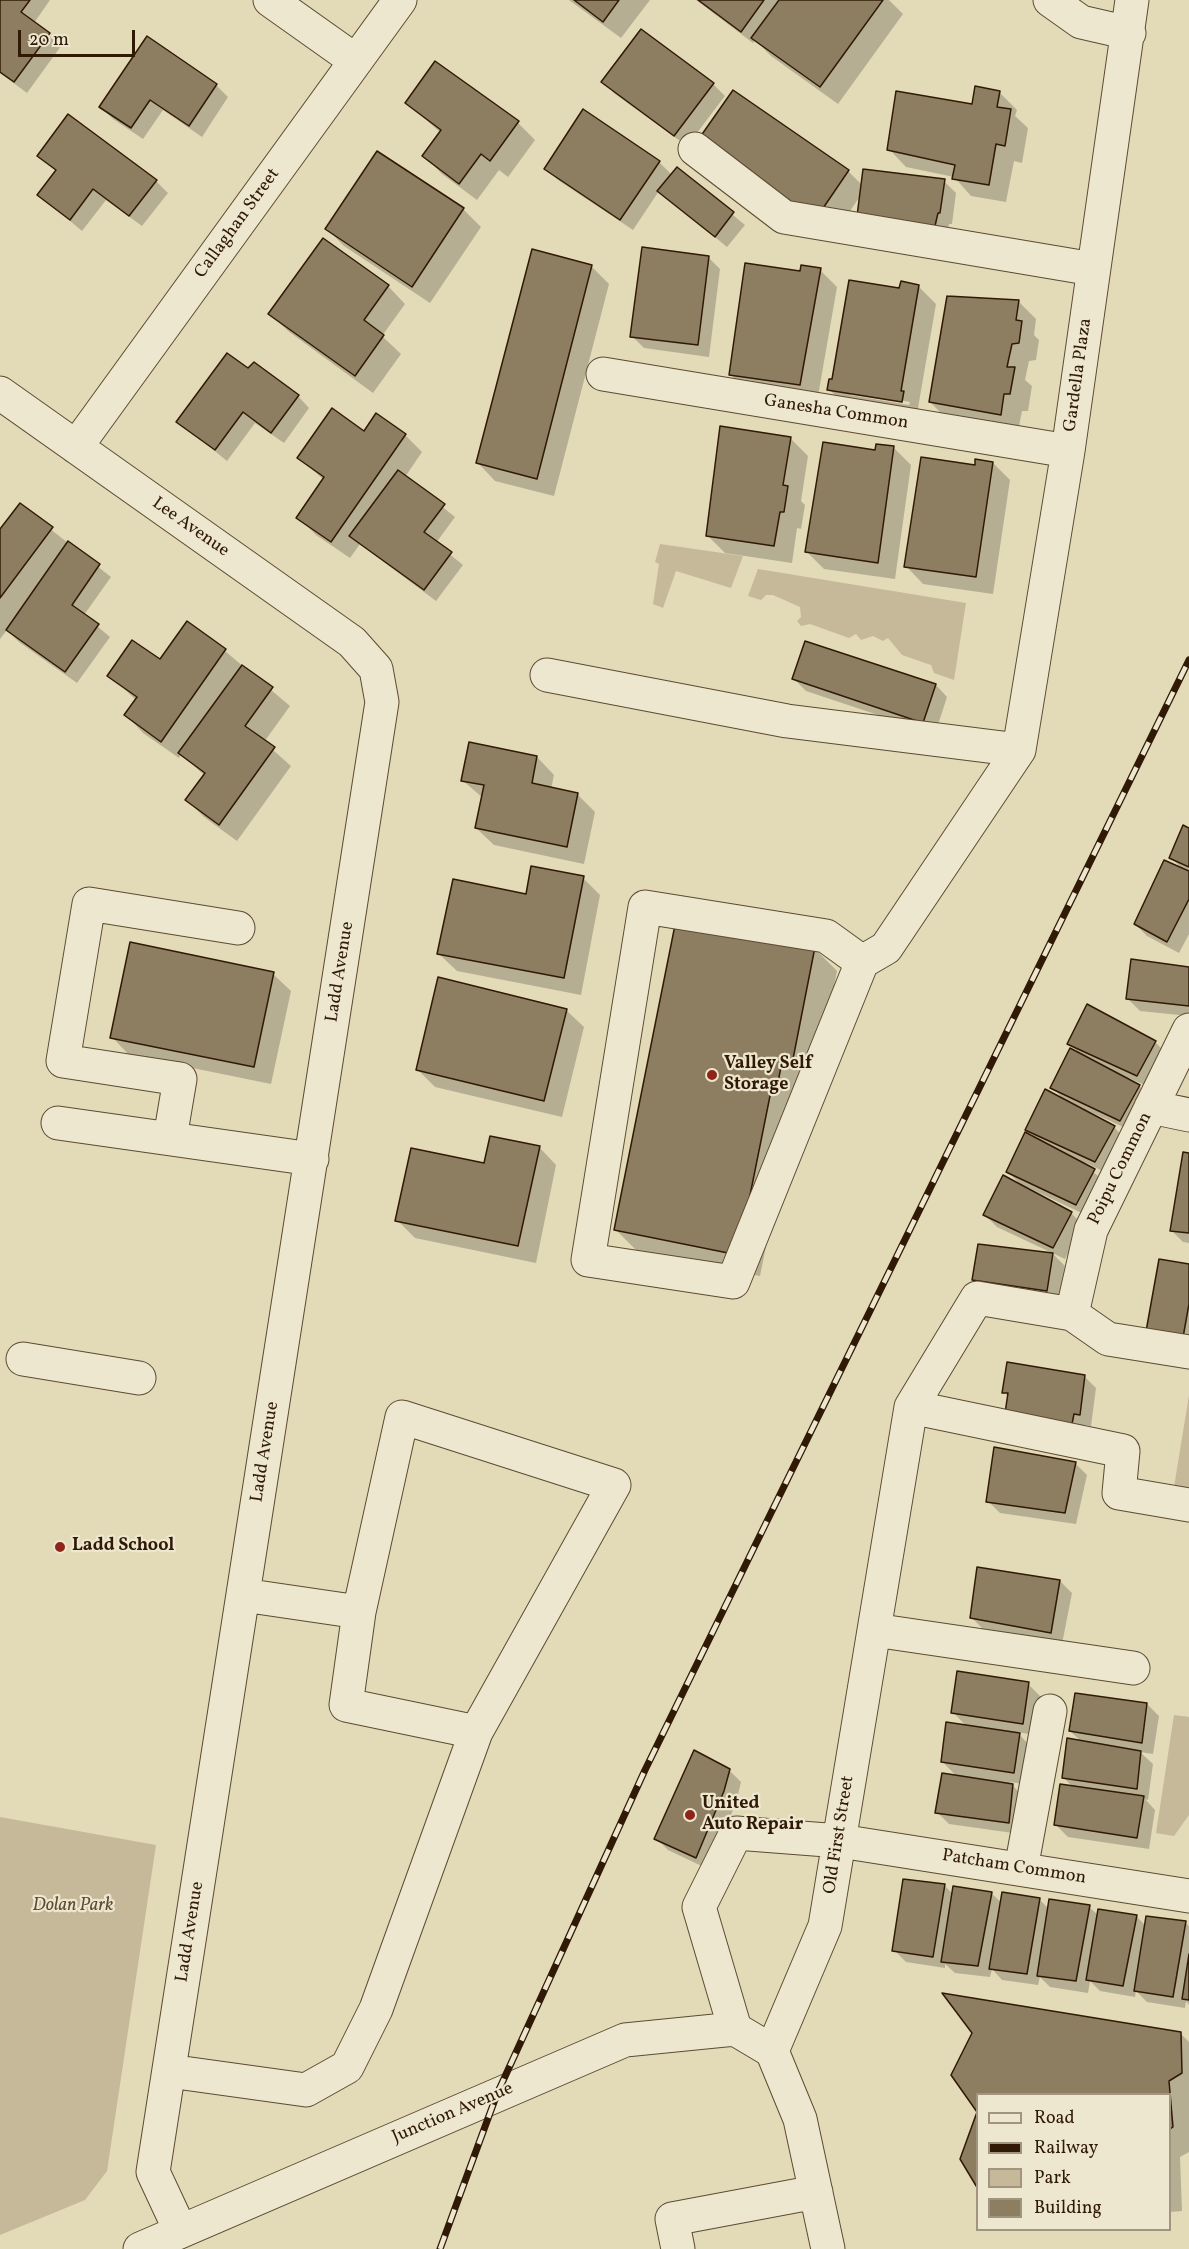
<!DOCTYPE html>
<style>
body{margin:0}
#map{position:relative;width:1189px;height:2249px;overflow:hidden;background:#e3dab7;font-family:Vollkorn,serif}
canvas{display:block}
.legend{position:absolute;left:976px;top:2093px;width:195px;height:138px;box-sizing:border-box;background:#ede7d0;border:2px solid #a1957f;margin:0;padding:8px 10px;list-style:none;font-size:18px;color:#301a06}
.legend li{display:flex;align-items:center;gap:12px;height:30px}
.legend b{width:30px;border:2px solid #a1957f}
.scale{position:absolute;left:18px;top:30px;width:117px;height:27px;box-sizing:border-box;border:3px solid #301a06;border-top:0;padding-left:8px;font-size:18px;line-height:21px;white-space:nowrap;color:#301a06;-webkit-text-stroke:4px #ede7d0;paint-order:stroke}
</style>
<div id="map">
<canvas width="1189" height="2249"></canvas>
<ul class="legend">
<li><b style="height:8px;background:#ede7d0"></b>Road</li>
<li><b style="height:8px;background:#301a06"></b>Railway</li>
<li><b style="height:16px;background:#c5b999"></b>Park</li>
<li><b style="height:16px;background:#8d7e62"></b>Building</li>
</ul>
<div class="scale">20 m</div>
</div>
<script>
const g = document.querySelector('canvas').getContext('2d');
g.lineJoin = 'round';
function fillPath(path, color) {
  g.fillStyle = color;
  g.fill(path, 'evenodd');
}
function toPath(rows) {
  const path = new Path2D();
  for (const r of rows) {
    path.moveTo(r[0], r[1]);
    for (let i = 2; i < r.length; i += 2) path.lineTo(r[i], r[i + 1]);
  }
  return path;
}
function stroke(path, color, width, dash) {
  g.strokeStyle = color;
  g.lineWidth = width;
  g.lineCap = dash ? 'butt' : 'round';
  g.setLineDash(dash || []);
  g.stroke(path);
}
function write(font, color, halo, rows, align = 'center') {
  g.font = font + ' Vollkorn,serif';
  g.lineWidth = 4.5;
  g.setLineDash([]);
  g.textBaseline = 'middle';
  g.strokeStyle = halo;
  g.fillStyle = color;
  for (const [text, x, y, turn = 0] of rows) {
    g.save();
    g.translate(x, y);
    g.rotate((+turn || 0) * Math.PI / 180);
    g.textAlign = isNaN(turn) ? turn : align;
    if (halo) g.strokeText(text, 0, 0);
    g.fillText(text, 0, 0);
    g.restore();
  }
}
const green = toPath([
 [660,544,743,556,731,588,676,571,663,608,653,604,659,564,655,562],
 [758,569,966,603,954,680,934,673,931,665,902,655,888,638,883,641,873,636,861,640,856,634,849,638,810,624,801,626,797,621,801,617,800,607,773,595,766,595,761,600,748,596],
 [1189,1395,1189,1489,1174,1487],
 [1174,1715,1189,1717,1189,1815,1174,1836,1156,1833],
 [0,1817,156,1845,107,2171,85,2200,0,2235]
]);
const shadow = toPath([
 [0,0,50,0,34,23,61,46,27,93,0,73],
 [569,0,650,0,621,38],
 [696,0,889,0,903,14,838,104,771,56,755,40,753,43],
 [148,38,216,85,228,97,202,137,163,110,143,139,113,119,101,107],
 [603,82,713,84,725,96,687,146,615,94],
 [999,92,1017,110,1015,116,1028,128,1022,163,1014,161,1006,202,971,196,954,177,906,167,889,149],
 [407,103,518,123,535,140,508,177,499,170,477,200,442,174,424,156,441,133],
 [700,140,848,171,862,185,944,181,956,193,952,224,949,224,947,237,861,195,833,236],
 [378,153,463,209,481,227,430,303,344,246,327,229],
 [39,156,156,181,168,193,142,226,106,200,82,231,39,195,57,172],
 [659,162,672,175,677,169,745,225,727,247,659,191,633,230,558,180,546,169],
 [708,257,720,269,709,357,644,348,632,336],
 [591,266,609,284,554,496,495,481,478,463],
 [820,270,837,287,817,402,748,392,730,374,801,273],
 [388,286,405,304,382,336,401,354,373,393,288,331,270,314],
 [918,286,936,304,918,408,921,410,846,407,829,389,834,380,900,290],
 [850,392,910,402,909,405,850,395],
 [1018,301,1036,319,1034,335,1039,340,1036,360,1029,361,1025,380,1032,386,1028,411,1022,411,1018,431,948,420,930,402],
 [249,370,298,396,309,408,284,443,255,423,227,461,178,421],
 [405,435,422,452,405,477,455,517,436,543,463,565,436,601,360,544,350,558,316,535,298,517,324,480,299,458],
 [791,439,808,456,801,501,805,505,801,529,797,528,792,563,725,553,707,535],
 [894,448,911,465,895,579,824,569,806,551,876,451],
 [993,463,1010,480,993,594,923,584,906,566],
 [20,505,111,577,84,615,110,637,77,683,19,642,7,630,0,639,0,532],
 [188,624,225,651,290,706,264,742,291,766,237,841,204,817,187,800,205,776,181,754,179,758,143,733,126,715,136,700,109,675,160,662],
 [806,643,936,685,947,697,935,734,806,691,794,679],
 [537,757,554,775,551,789,577,794,595,812,584,864,494,845,476,828,483,798,462,780],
 [1189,830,1189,934,1179,953,1147,936,1135,924,1183,870,1171,857],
 [583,878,600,895,581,995,457,971,439,954,527,895],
 [814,948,837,971,815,1081,793,1113,760,1276,638,1252,616,1230],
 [1189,969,1189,1016,1140,1011,1128,999],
 [273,974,291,991,271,1084,129,1055,112,1037],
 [566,1010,584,1027,562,1117,435,1087,417,1069],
 [1155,1042,1167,1054,1149,1087,1129,1078,1127,1080,1139,1086,1151,1098,1132,1131,1086,1110,1085,1112,1114,1127,1125,1139,1107,1173,1086,1163,1085,1166,1106,1182,1088,1216,1029,1188,1028,1191,1072,1214,1083,1225,1065,1259,997,1227,985,1215,1023,1187,1008,1172,1037,1139,1027,1129,1065,1101,1052,1087,1081,1055,1069,1043],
 [539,1147,556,1165,536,1263,415,1238,397,1220,485,1165],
 [1189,1154,1189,1243,1183,1242,1171,1230],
 [1053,1254,1065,1266,1058,1302,985,1292,974,1280],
 [1189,1265,1189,1353,1159,1349],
 [1084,1376,1096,1388,1091,1426,1085,1425,1084,1435,1009,1397,1004,1392],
 [1075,1463,1087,1475,1076,1524,1000,1513,988,1501],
 [1060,1581,1072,1593,1062,1644,983,1629,971,1617],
 [1028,1684,1040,1696,1035,1735,1017,1732,1031,1747,1026,1784,1009,1782,1024,1797,1020,1834,949,1824,937,1812,957,1777,942,1761,967,1727,953,1712],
 [1147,1704,1159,1716,1153,1754,1140,1752,1153,1764,1148,1800,1145,1799,1155,1810,1149,1849,1068,1837,1056,1825,1074,1788,1063,1777,1082,1742,1070,1731],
 [729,1770,741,1782,736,1803,708,1869,668,1850,656,1838],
 [944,1885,953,1894,991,1893,1002,1903,1039,1899,1049,1909,1089,1907,1098,1915,1136,1916,1146,1926,1186,1923,1189,1926,1189,2005,1186,2001,1185,2008,1147,2002,1136,1991,1135,1997,1100,1991,1090,1981,1088,1993,1050,1987,1040,1977,1038,1985,1002,1980,992,1969,990,1977,955,1973,945,1964,945,1968,906,1962,894,1950],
 [1181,2034,1189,2042,1189,2152,1180,2157,1182,2211,1170,2212,1170,2094,978,2094,953,2075]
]);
const building = toPath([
 [0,0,30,0,21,12,50,33,14,82,0,72,0,0],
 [574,0,619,0,603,22,574,0],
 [698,0,764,0,741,32,698,0],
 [779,0,883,0,820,87,751,38,779,0],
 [641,29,714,83,674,136,601,82,641,29],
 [147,36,217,84,189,126,150,100,131,128,99,107,147,36],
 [435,61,519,121,490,161,481,154,459,184,422,156,441,130,405,103,435,61],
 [975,86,1000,91,997,107,1011,109,1005,146,996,144,989,185,952,179,955,165,887,150,896,91,972,104,975,86],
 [733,90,849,170,815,220,698,140,733,90],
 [583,109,660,161,620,220,544,169,583,109],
 [68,114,157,180,129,216,93,189,70,220,37,195,56,170,37,156,68,114],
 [377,151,464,208,412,287,325,229,377,151],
 [677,167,734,212,715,237,657,191,677,167],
 [863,169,945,179,940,213,938,213,935,226,857,216,863,169],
 [323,238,389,285,364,320,384,335,355,376,268,314,323,238],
 [642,247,709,256,698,345,630,337,642,247],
 [532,249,592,265,537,479,476,463,532,249],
 [745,263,800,271,801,265,821,268,800,385,729,375,745,263],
 [849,280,899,288,901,281,919,285,901,391,904,391,902,402,827,390,829,379,832,379,849,280],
 [947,296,1019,300,1016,320,1022,321,1019,343,1012,344,1007,367,1015,367,1010,394,1004,394,1001,415,929,402,947,296],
 [227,353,248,368,254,362,299,395,271,433,243,412,215,450,176,422,227,353],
 [332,408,364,431,376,413,406,434,331,542,296,518,324,477,297,458,332,408],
 [720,426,791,437,783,485,788,486,784,512,780,512,774,546,706,536,720,426],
 [823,442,875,450,876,444,894,446,878,563,805,552,823,442],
 [921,457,975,465,975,459,993,462,976,577,904,567,921,457],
 [398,470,445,504,424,532,452,552,424,590,349,536,398,470],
 [20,503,53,527,0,598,0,529,20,503],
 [68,541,100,564,72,605,99,624,65,672,6,630,68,541],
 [187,621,226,649,161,742,124,715,137,697,107,676,132,640,160,659,187,621],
 [805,641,936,684,923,723,792,679,805,641],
 [242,665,273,687,245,726,275,747,219,825,185,800,205,773,178,753,242,665],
 [469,742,537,756,532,783,578,793,567,847,475,828,484,785,461,781,469,742],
 [1183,825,1189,828,1189,867,1169,858,1183,825],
 [1164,860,1189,871,1189,899,1167,942,1134,924,1164,860],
 [531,866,584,876,564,978,437,954,453,879,526,894,531,866],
 [676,920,815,947,793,1059,783,1057,776,1092,771,1091,738,1255,614,1230,676,920],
 [130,942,274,972,254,1067,110,1038,130,942],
 [1131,959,1189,967,1189,1006,1126,999,1131,959],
 [438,977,567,1009,544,1101,416,1070,438,977],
 [1087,1004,1156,1041,1137,1076,1067,1044,1087,1004],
 [1070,1048,1140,1085,1120,1121,1050,1088,1070,1048],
 [1045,1089,1115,1126,1095,1162,1025,1130,1045,1089],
 [1025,1132,1095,1169,1076,1205,1006,1172,1025,1132],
 [490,1136,540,1146,518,1246,395,1221,411,1148,484,1163,490,1136],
 [1183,1152,1189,1153,1189,1233,1170,1231,1183,1152],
 [1003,1175,1072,1212,1053,1248,983,1215,1003,1175],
 [978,1244,1053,1253,1047,1291,972,1280,978,1244],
 [1159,1259,1189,1264,1189,1304,1182,1343,1145,1337,1159,1259],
 [1007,1362,1085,1375,1080,1415,1074,1414,1072,1424,1005,1413,1008,1393,1002,1393,1007,1362],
 [994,1447,1076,1462,1065,1513,986,1502,994,1447],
 [977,1567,1060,1580,1051,1633,970,1618,977,1567],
 [957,1671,1029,1682,1023,1724,951,1713,957,1671],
 [1075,1693,1147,1703,1142,1743,1069,1731,1075,1693],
 [946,1722,1020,1733,1014,1773,941,1762,946,1722],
 [1067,1738,1141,1751,1137,1789,1062,1778,1067,1738],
 [694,1750,730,1769,724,1791,696,1858,654,1839,694,1750],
 [942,1773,1013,1784,1009,1823,935,1813,942,1773],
 [1060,1784,1144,1796,1137,1838,1054,1825,1060,1784],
 [903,1879,945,1884,933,1957,892,1951,903,1879],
 [953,1886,992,1892,978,1966,941,1962,953,1886],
 [1002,1892,1040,1898,1027,1974,989,1969,1002,1892],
 [1049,1899,1090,1905,1076,1981,1037,1976,1049,1899],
 [1098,1909,1137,1915,1123,1986,1086,1980,1098,1909],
 [1146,1916,1186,1921,1173,1997,1134,1991,1146,1916],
 [1189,1954,1189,2000,1182,1999,1189,1954],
 [942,1993,1181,2032,1182,2073,1169,2081,1173,2127,1170,2129,1170,2094,978,2094,978,2189,960,2159,977,2112,951,2075,972,2033,942,1993]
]);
const minor = toPath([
 [270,0,356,61],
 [1050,0,1081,22,1129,33],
 [695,149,784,217,1093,269],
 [603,374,1068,451],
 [0,393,352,642,376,669,382,702,153,2172,180,2230],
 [76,447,400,0],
 [547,675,787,721,1019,750],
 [862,962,826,936,645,907,588,1260,733,1282,862,962,886,948,1019,750,1068,451,1132,0],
 [1151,1107,1189,1115],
 [58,1123,312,1159],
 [170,1138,180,1079,63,1061,89,904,238,928],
 [1072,1314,1091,1230,1189,1030],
 [23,1359,139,1378],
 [911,1407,1123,1451,1119,1493,1189,1505],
 [243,1595,359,1612,402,1417,614,1485,476,1732,346,1705,359,1612],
 [874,1630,1133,1668],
 [1021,1869,1050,1711],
 [735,2029,699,1907,736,1833,840,1841,1189,1896],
 [169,2071,306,2090,347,2067,376,2009,476,1732],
 [140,2249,625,2040,735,2029,772,2051],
 [678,2249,672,2219,816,2192],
 [828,2249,800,2119,772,2051,825,1926,911,1407,977,1298,1072,1314,1108,1339,1189,1352]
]);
const rail = toPath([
 [440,2249,497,2094,645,1770,1189,660]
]);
const markers = [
 [712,1075,6,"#8f2418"],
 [60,1547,6,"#8f2418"],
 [690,1815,6,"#8f2418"]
];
const streetNames = [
 ["Callaghan Street",238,224,-54],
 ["Gardella Plaza",1079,375,-82],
 ["Ganesha Common",836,413,9],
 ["Lee Avenue",190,528,35],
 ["Ladd Avenue",341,972,-81],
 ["Poipu Common",1121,1169,-64],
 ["Ladd Avenue",266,1452,-81],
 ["Old First Street",840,1835,-81],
 ["Patcham Common",1014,1868,9],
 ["Ladd Avenue",191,1932,-81],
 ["Junction Avenue",453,2114,-23]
];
const poiNames = [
 ["Valley Self",724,1065],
 ["Storage",724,1086],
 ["Ladd School",72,1547],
 ["United",702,1805],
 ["Auto Repair",702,1826]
];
const parkNames = [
 ["Dolan Park",73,1907]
];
fillPath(green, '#c5b999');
fillPath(shadow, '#0003');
fillPath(building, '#8d7e62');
stroke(building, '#301a06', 1.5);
stroke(minor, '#5d4a32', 35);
stroke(minor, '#ede7d0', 33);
stroke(rail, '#301a06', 7);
stroke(rail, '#ede7d0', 4.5, [14]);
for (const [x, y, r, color] of markers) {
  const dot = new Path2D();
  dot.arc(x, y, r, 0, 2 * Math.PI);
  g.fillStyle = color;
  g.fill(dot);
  stroke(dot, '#ede7d0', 2);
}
write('18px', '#301a06', '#ede7d0', streetNames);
write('bold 18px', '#301a06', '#ede7d0', poiNames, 'left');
write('italic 18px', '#5d4a32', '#ede7d0', parkNames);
</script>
